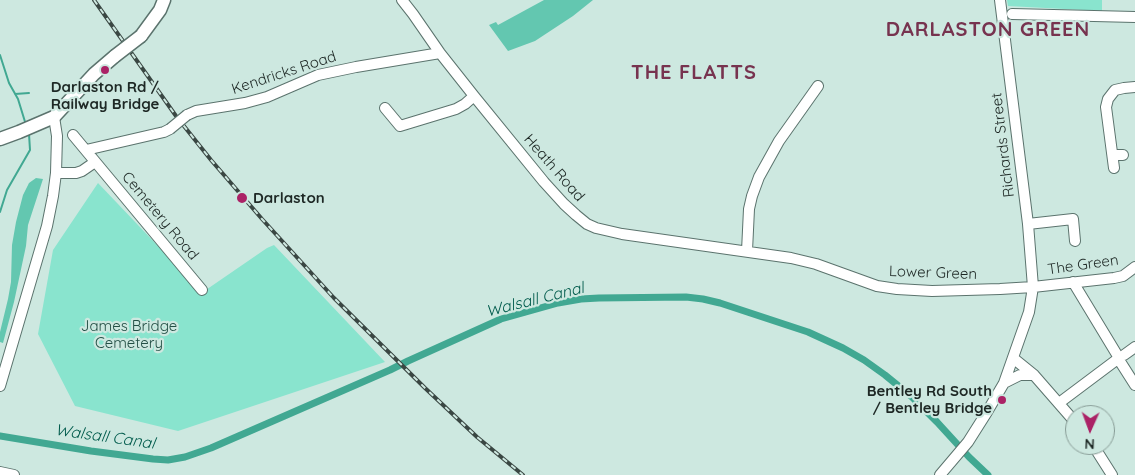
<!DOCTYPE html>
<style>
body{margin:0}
#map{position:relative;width:1135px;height:475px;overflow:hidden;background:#cde8e0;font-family:Quicksand,sans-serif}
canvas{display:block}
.north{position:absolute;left:1065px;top:405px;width:50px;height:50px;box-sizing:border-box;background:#cde8e0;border:1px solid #879b95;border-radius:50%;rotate:182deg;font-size:14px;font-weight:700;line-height:20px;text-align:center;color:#1e2825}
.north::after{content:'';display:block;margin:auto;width:18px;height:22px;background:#ab2266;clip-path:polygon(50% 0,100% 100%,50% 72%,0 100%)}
</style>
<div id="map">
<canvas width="1135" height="475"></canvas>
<div class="north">N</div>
</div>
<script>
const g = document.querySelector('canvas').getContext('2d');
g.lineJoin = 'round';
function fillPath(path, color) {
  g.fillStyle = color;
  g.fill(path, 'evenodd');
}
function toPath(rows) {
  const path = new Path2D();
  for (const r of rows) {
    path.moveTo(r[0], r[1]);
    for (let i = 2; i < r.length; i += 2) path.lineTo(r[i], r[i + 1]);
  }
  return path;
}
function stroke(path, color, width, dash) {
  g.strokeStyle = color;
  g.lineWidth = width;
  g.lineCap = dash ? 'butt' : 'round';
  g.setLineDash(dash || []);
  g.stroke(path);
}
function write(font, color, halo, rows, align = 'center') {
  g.font = font + ' Quicksand,sans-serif';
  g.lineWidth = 4.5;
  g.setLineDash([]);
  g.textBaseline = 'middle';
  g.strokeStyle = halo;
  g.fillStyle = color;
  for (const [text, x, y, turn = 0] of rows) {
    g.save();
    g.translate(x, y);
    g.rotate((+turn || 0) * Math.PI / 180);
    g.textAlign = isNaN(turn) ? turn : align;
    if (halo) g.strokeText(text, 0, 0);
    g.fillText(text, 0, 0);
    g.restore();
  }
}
const green = toPath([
 [1007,0,1102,0,1102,11,1008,6],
 [98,183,177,266,200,294,267,248,274,245,385,362,178,431,75,406,38,334,53,250]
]);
const forest = toPath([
 [544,0,593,0,573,16,535,41,508,51,489,25,496,22,498,25],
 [36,178,43,179,28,225,26,246,14,302,3,343,0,342,0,332,8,299,11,282,12,245,16,222,23,195,29,183]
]);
const stream = toPath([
 [0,55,9,83,18,99,26,125],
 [15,94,29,93],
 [0,212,7,190,30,150,29,134]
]);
const canal = toPath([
 [0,436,91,451,153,459,168,460,185,457,211,448,390,370,408,361,501,319,558,303,581,299,599,298,686,297,703,299,720,303,808,332,843,348,864,360,885,375,912,397,937,422,969,457,988,475]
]);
const minor = toPath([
 [402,0,413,14,440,53,474,96,544,182,564,204,576,215,587,224,596,228,622,234,791,258,816,264,877,286,897,289,932,291,1000,289,1033,287,1114,278,1123,276,1135,267],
 [1012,14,1135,17],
 [385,108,400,126,456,109,465,104,474,96],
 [187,115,196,111,245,103,267,97,318,75,356,67,440,53],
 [73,135,202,290],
 [86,150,164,132,170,129],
 [1113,155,1123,155],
 [1114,168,1106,107,1108,99,1115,90,1124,88,1135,87],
 [56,173,76,173,82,171,95,162],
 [1028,224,1073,219,1075,241],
 [747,251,749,209,752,196,759,177,779,141,818,86],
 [1124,355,1135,347],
 [1013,358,1034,375,1075,422],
 [1121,363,1135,385],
 [1004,383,1020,375,1034,375],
 [0,386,47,226,53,196,56,173,57,136,54,117],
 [1059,403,1119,358,1073,282],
 [1093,445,1112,475],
 [0,472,14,475],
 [940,475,968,442,987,412,1004,383,1029,312,1033,287,1028,224,1000,0]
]);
const major = toPath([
 [141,36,160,10,164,0],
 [0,139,19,132,54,117,94,74,115,56]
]);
const rail = toPath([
 [94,0,176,116,211,160,262,219,334,298,425,388,477,437,523,475]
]);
const minorBridge = toPath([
 [170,129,187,115]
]);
const majorBridge = toPath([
 [115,56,141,36]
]);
const markers = [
 [105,70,5,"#ab2266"],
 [242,198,6,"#ab2266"],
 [1002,400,5,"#ab2266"]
];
const streetNames = [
 ["Kendricks Road",284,73,-18],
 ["Richards Street",1003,145,-97],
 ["Heath Road",554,168,49],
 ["Cemetery Road",160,216,50],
 ["The Green",1083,265,-8],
 ["Lower Green",933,273,2]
];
const poiNames = [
 ["Darlaston Rd /",105,87],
 ["Railway Bridge",105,104],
 ["Darlaston",253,198,"left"],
 ["Bentley Rd South",992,391,"right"],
 ["/ Bentley Bridge",992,408,"right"]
];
const parkNames = [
 ["James Bridge",129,326],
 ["Cemetery",129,343]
];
const waterNames = [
 ["Walsall Canal",535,300,-14],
 ["Walsall Canal",105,437,8]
];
const districtNames = [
 ["DARLASTON GREEN",988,30],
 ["THE FLATTS",694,73]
];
fillPath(green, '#89e4ce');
fillPath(forest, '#63c7b0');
stroke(stream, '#41a892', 2);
stroke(canal, '#41a892', 7);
stroke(minor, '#5b736d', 12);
stroke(major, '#5b736d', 15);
stroke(minor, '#fff', 10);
stroke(major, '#fff', 12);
stroke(rail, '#3a4743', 4);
stroke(rail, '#cde8e0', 2, [5.5]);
stroke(minorBridge, '#5b736d', 12, []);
stroke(majorBridge, '#5b736d', 15, []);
stroke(minorBridge, '#fff', 10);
stroke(majorBridge, '#fff', 12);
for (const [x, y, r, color] of markers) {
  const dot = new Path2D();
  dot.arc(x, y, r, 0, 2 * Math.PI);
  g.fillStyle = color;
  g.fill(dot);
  stroke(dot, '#cde8e0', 2);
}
write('15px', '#1e2825', '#cde8e0', streetNames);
write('bold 15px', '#1e2825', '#cde8e0', poiNames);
write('15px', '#234f45', '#cde8e0', parkNames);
write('italic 16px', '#005b4c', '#cde8e0', waterNames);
g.letterSpacing = '1px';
write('bold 20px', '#77334f', '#cde8e0', districtNames);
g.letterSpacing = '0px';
</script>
